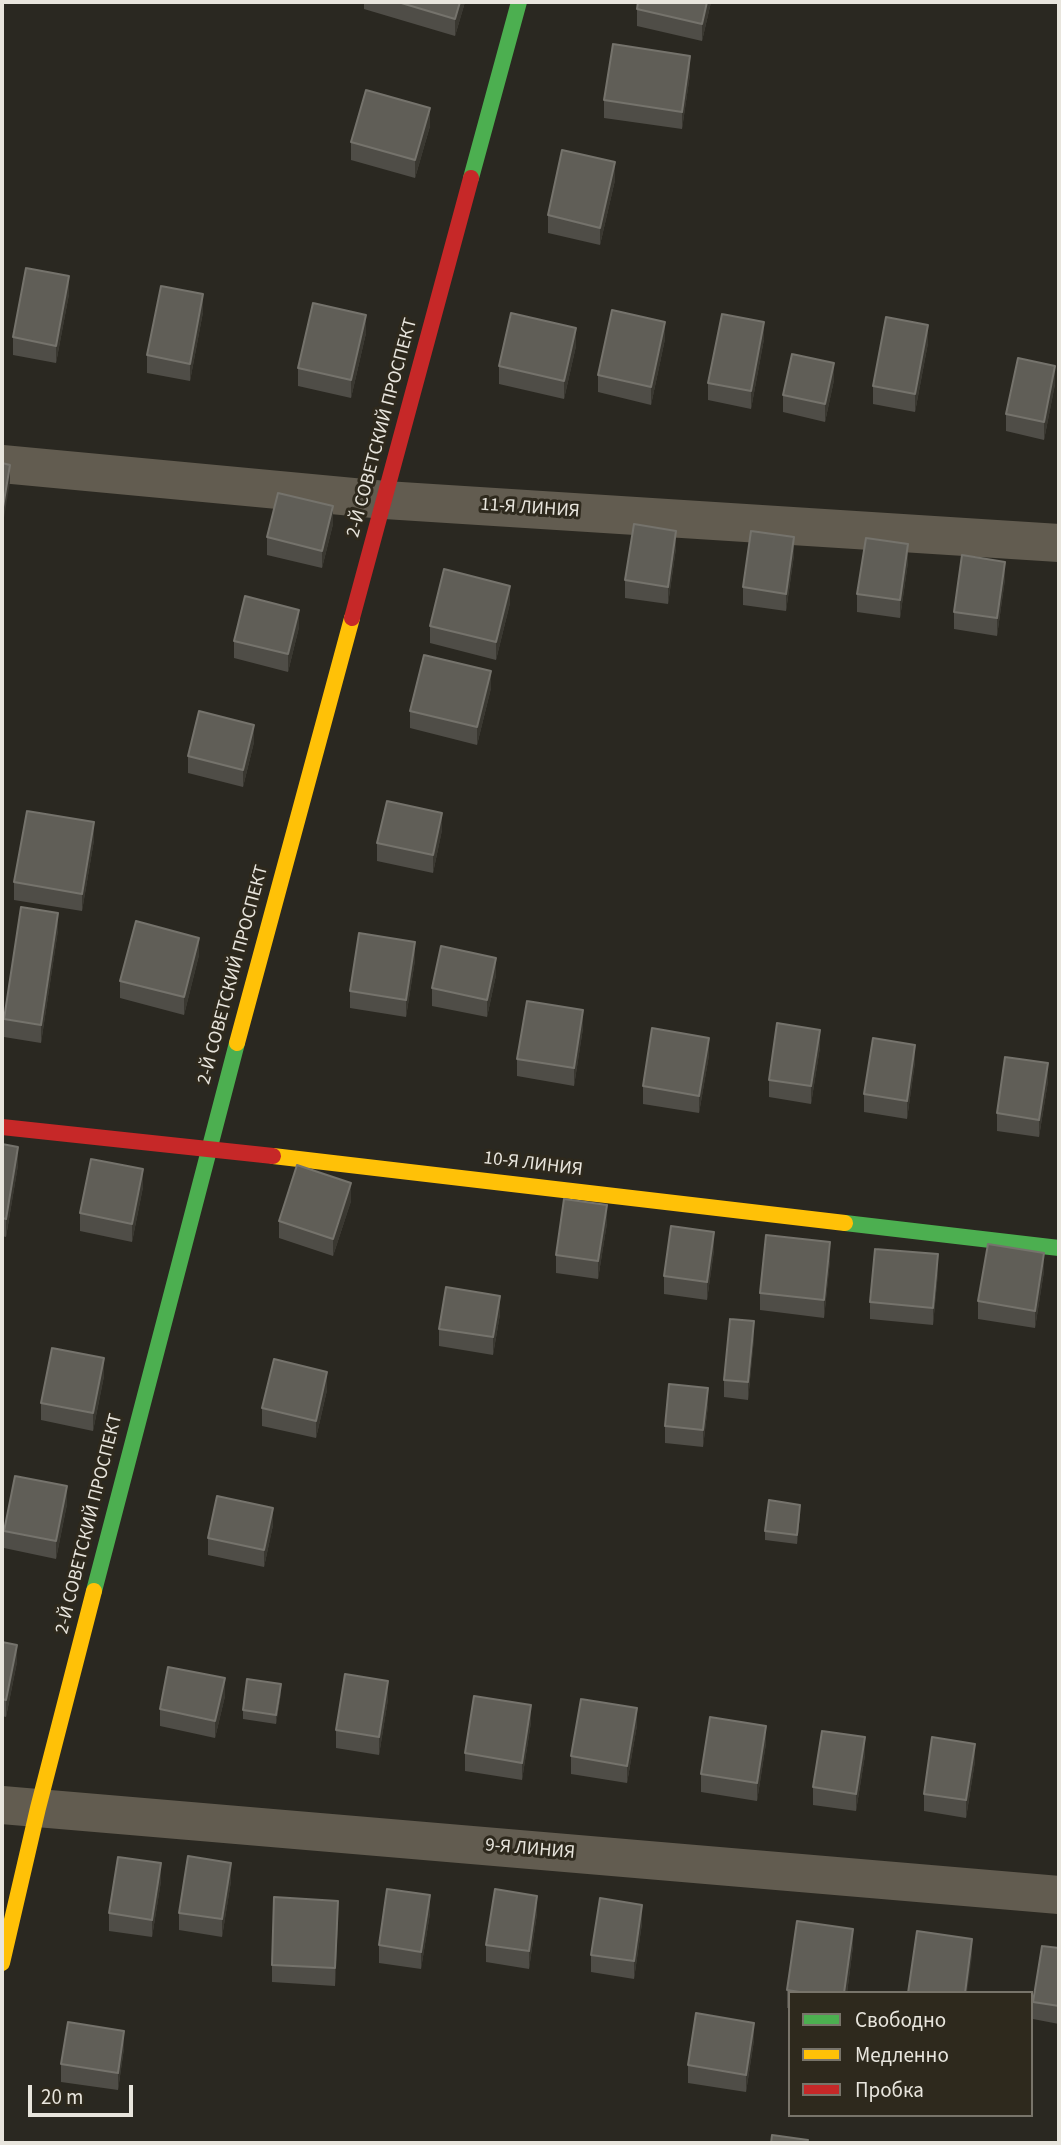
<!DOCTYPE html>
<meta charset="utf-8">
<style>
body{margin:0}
#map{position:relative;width:1061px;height:2145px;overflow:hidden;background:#2a2821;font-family:"Source Sans 3",sans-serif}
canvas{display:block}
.frame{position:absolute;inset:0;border:4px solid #e8e5dd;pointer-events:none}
.legend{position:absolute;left:788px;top:1991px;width:245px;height:126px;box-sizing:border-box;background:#2e291d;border:2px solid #78746a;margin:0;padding:9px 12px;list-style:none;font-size:21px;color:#e8e5dd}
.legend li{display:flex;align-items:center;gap:14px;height:35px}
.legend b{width:35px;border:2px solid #78746a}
.scale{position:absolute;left:28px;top:2085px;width:105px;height:32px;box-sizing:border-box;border:4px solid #e8e5dd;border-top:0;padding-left:9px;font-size:21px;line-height:24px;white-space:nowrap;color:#e8e5dd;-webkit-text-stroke:5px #2e291d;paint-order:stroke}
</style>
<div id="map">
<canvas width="1061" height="2145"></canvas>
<div class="frame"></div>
<ul class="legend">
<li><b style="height:9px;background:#4caf50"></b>Свободно</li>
<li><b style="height:9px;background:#ffc107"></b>Медленно</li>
<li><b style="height:9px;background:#c62828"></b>Пробка</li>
</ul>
<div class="scale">20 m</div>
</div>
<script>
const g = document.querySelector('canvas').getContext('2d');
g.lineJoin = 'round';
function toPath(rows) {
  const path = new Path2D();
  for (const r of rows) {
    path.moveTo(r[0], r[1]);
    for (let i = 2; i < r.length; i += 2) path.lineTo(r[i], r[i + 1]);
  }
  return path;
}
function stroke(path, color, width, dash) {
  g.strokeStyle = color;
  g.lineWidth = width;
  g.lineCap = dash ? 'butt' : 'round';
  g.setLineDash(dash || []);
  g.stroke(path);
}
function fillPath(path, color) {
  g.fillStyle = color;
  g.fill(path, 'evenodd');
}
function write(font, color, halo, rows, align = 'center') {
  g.font = font + ' "Source Sans 3",sans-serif';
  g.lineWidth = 6;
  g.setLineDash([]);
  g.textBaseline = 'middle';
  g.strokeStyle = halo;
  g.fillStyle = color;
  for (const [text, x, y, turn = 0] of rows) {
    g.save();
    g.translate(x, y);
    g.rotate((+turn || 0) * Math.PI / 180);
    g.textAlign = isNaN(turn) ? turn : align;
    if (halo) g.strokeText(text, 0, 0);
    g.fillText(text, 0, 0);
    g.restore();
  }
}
const street = toPath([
 [2,464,385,500,1059,543],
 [2,1805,1059,1895]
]);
const fast = toPath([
 [471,178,519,2],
 [845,1223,1059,1248],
 [94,1591,237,1043]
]);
const slow = toPath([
 [237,1043,352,618],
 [273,1156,845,1223],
 [2,1963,38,1808,94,1591]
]);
const jam = toPath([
 [352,618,471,178],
 [2,1127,273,1156]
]);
const wall = toPath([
 [364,2,465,2,455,36,364,9],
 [711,2,702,41,637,26,637,9],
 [690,74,682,129,604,118,604,100],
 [430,126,415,178,351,160,351,142],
 [615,180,600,245,548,233,548,215],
 [69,294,56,363,13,355,13,337],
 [203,312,190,381,147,373,147,355],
 [366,333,351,398,298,386,298,368],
 [665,339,651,405,598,392,598,375],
 [764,339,751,409,708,400,708,383],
 [928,343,915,412,873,404,873,386],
 [576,346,564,399,499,384,499,366],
 [834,380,825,422,783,412,783,395],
 [1055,384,1044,440,1006,431,1006,414],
 [333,524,322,568,267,555,267,537],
 [676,548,668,604,625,598,625,580],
 [794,555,786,611,743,605,743,587],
 [908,562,900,618,857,612,857,594],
 [1005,579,997,636,954,629,954,612],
 [510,603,496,660,430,643,430,626],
 [299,627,288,672,234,658,234,641],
 [491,688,477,745,410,728,410,711],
 [254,742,243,787,188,773,188,756],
 [442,830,433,873,377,861,377,843],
 [94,840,82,911,14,900,14,882],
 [58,930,41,1043,4,1037,4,1019],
 [199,955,184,1015,120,998,120,981],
 [415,960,406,1017,350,1008,350,991],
 [496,975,487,1017,432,1006,432,988],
 [583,1028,574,1086,517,1076,517,1059],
 [820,1047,811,1104,769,1097,769,1080],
 [709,1055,699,1113,643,1104,643,1086],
 [915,1062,907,1119,864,1112,864,1094],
 [1048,1081,1039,1137,997,1131,997,1113],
 [2,1144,18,1165,6,1237,2,1236],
 [143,1187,132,1242,80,1231,80,1213],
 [351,1201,333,1256,279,1238,279,1221],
 [607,1223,598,1279,556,1273,556,1255],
 [714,1250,707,1300,664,1294,664,1276],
 [830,1260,824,1318,760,1310,760,1293],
 [1044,1271,1035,1328,978,1319,978,1301],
 [938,1272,933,1325,870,1319,870,1302],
 [500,1314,493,1355,439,1346,439,1329],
 [754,1338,748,1400,724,1397,724,1380],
 [104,1376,93,1431,41,1420,41,1403],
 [327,1390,316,1438,262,1426,262,1408],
 [708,1405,703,1447,665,1443,665,1426],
 [67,1504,56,1559,4,1548,4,1531],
 [800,1514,797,1544,765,1540,765,1531],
 [273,1525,264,1567,208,1555,208,1538],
 [2,1642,17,1662,6,1717,2,1716],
 [281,1693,276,1724,243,1719,243,1710],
 [225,1696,215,1738,160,1726,160,1709],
 [388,1699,379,1755,336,1748,336,1730],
 [531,1722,522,1780,465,1771,465,1753],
 [637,1725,627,1783,571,1774,571,1756],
 [766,1743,757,1801,701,1792,701,1774],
 [865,1755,856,1811,813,1805,813,1787],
 [975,1761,966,1818,924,1811,924,1794],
 [161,1881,152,1937,109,1931,109,1913],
 [231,1881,222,1937,179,1930,179,1913],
 [430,1913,421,1969,379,1963,379,1945],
 [537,1913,529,1969,486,1962,486,1945],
 [338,1918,335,1986,272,1982,272,1965],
 [642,1923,634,1979,591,1972,591,1955],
 [853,1946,847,1993,790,1993,790,2008,787,2008,787,1990],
 [1059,1948,1059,2024,1033,2019,1033,2002],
 [754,2040,746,2092,688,2083,688,2065],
 [124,2048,118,2090,61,2082,61,2064]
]);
const shadedWall = toPath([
 [460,2,465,2,455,36,455,19],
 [707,2,711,2,702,41,702,24],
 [690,56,690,74,682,129,682,112],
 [430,108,430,126,415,178,415,160],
 [615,162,615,180,600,245,600,228],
 [69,276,69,294,56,363,56,346],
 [203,294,203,312,190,381,190,364],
 [366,315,366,333,351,398,351,380],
 [665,322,665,339,651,405,651,387],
 [764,322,764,339,751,409,751,391],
 [928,325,928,343,915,412,915,394],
 [576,328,576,346,564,399,564,381],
 [834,363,834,380,825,422,825,404],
 [1055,366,1055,384,1044,440,1044,422],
 [10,465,10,482,2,530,2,513],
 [333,506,333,524,322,568,322,551],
 [676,531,676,548,668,604,668,587],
 [794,537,794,555,786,611,786,594],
 [908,544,908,562,900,618,900,600],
 [1005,562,1005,579,997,636,997,618],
 [510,586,510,603,496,660,496,642],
 [299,610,299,627,288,672,288,654],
 [491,671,491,688,477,745,477,727],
 [254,725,254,742,243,787,243,770],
 [442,813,442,830,433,873,433,855],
 [94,822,94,840,82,911,82,894],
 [58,913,58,930,41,1043,41,1025],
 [199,938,199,955,184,1015,184,997],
 [415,942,415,960,406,1017,406,1000],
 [496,958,496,975,487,1017,487,1000],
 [583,1010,583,1028,574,1086,574,1068],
 [820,1030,820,1047,811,1104,811,1086],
 [709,1038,709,1055,699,1113,699,1096],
 [915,1045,915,1062,907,1119,907,1101],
 [1048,1063,1048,1081,1039,1137,1039,1120],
 [18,1147,18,1165,6,1237,6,1219],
 [143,1169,143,1187,132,1242,132,1224],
 [351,1183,351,1201,333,1256,333,1239],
 [607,1205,607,1223,598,1279,598,1261],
 [714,1232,714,1250,707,1300,707,1282],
 [830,1242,830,1260,824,1318,824,1300],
 [1044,1253,1044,1271,1035,1328,1035,1311],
 [938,1254,938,1272,933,1325,933,1308],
 [500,1296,500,1314,493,1355,493,1337],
 [754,1321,754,1338,748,1400,748,1382],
 [104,1358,104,1376,93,1431,93,1413],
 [327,1372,327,1390,316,1438,316,1421],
 [708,1388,708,1405,703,1447,703,1430],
 [67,1486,67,1504,56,1559,56,1541],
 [800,1505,800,1514,797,1544,797,1535],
 [273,1508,273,1525,264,1567,264,1550],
 [17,1645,17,1662,6,1717,6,1700],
 [225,1678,225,1696,215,1738,215,1721],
 [388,1681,388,1699,379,1755,379,1737],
 [281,1684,281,1693,276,1724,276,1715],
 [531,1705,531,1722,522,1780,522,1763],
 [637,1708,637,1725,627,1783,627,1766],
 [766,1726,766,1743,757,1801,757,1783],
 [865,1737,865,1755,856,1811,856,1794],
 [975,1744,975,1761,966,1818,966,1800],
 [161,1863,161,1881,152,1937,152,1920],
 [231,1863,231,1881,222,1937,222,1919],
 [430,1895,430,1913,421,1969,421,1952],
 [537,1896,537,1913,529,1969,529,1951],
 [338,1901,338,1918,335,1986,335,1968],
 [642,1905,642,1923,634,1979,634,1961],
 [853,1929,853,1946,847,1993,844,1993],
 [972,1939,972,1957,967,1993,965,1993],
 [754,2023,754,2040,746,2092,746,2075],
 [124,2031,124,2048,118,2090,118,2073]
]);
const building = toPath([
 [398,2,460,2,455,19,398,2],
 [638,2,707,2,702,24,637,9,638,2],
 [613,44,690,56,682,112,604,100,613,44],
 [366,90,430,108,415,160,351,142,366,90],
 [562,150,615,162,600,228,548,215,562,150],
 [26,268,69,276,56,346,13,337,26,268],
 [161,286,203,294,190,364,147,355,161,286],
 [313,303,366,315,351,380,298,368,313,303],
 [612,310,665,322,651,387,598,375,612,310],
 [511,313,576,328,564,381,499,366,511,313],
 [722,314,764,322,751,391,708,383,722,314],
 [886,317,928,325,915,394,873,386,886,317],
 [792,354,834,363,825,404,783,395,792,354],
 [1018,358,1055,366,1044,422,1006,414,1018,358],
 [2,463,10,465,2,513,2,463],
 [278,493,333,506,322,551,267,537,278,493],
 [634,524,676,531,668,587,625,580,634,524],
 [751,531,794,537,786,594,743,587,751,531],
 [866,538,908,544,900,600,857,594,866,538],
 [962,555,1005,562,997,618,954,612,962,555],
 [444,569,510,586,496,642,430,626,444,569],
 [245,596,299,610,288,654,234,641,245,596],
 [424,655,491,671,477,727,410,711,424,655],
 [199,711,254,725,243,770,188,756,199,711],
 [387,801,442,813,433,855,377,843,387,801],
 [27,811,94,822,82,894,14,882,27,811],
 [21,907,58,913,41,1025,4,1019,21,907],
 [136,921,199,938,184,997,120,981,136,921],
 [359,933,415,942,406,1000,350,991,359,933],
 [441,946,496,958,487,1000,432,988,441,946],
 [527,1001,583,1010,574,1068,517,1059,527,1001],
 [777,1023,820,1030,811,1086,769,1080,777,1023],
 [652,1028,709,1038,699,1096,643,1086,652,1028],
 [873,1038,915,1045,907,1101,864,1094,873,1038],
 [1005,1057,1048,1063,1039,1120,997,1113,1005,1057],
 [2,1144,18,1147,6,1219,2,1218,2,1144],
 [91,1159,143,1169,132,1224,80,1213,91,1159],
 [297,1165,351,1183,333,1239,279,1221,297,1165],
 [564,1199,607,1205,598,1261,556,1255,564,1199],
 [671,1226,714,1232,707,1282,664,1276,671,1226],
 [766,1235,830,1242,824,1300,760,1293,766,1235],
 [988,1244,1044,1253,1035,1311,978,1301,988,1244],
 [875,1249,938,1254,933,1308,870,1302,875,1249],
 [446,1287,500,1296,493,1337,439,1329,446,1287],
 [730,1319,754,1321,748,1382,724,1380,730,1319],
 [52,1348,104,1358,93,1413,41,1403,52,1348],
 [274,1359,327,1372,316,1421,262,1408,274,1359],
 [669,1384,708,1388,703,1430,665,1426,669,1384],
 [15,1476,67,1486,56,1541,4,1531,15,1476],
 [217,1496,273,1508,264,1550,208,1538,217,1496],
 [769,1500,800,1505,797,1535,765,1531,769,1500],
 [2,1642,17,1645,6,1700,2,1699,2,1642],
 [168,1667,225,1678,215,1721,160,1709,168,1667],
 [345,1674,388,1681,379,1737,336,1730,345,1674],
 [247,1679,281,1684,276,1715,243,1710,247,1679],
 [474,1696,531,1705,522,1763,465,1753,474,1696],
 [581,1699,637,1708,627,1766,571,1756,581,1699],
 [710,1717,766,1726,757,1783,701,1774,710,1717],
 [822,1731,865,1737,856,1794,813,1787,822,1731],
 [932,1737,975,1744,966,1800,924,1794,932,1737],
 [188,1856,231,1863,222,1919,179,1913,188,1856],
 [118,1857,161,1863,152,1920,109,1913,118,1857],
 [387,1889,430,1895,421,1952,379,1945,387,1889],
 [495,1889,537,1896,529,1951,486,1945,495,1889],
 [274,1897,338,1901,335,1968,272,1965,274,1897],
 [600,1898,642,1905,634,1961,591,1955,600,1898],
 [797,1921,853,1929,844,1993,806,1993,787,1990,797,1921],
 [917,1931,972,1939,965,1993,908,1993,917,1931],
 [1042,1946,1059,1948,1059,2006,1033,2002,1042,1946],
 [696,2013,754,2023,746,2075,688,2065,696,2013],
 [68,2022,124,2031,118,2073,61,2064,68,2022],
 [772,2135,808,2140,807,2143,771,2143,772,2135]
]);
const streetNames = [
 ["2-Й СОВЕТСКИЙ ПРОСПЕКТ",383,428,-75],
 ["11-Я ЛИНИЯ",530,509,4],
 ["2-Й СОВЕТСКИЙ ПРОСПЕКТ",234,975,-75],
 ["10-Я ЛИНИЯ",533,1165,7],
 ["2-Й СОВЕТСКИЙ ПРОСПЕКТ",90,1524,-76],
 ["9-Я ЛИНИЯ",530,1850,5]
];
stroke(street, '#625c50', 38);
stroke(fast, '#4caf50', 16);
stroke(slow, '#ffc107', 16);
stroke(jam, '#c62828', 16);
fillPath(wall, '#4f4d47');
fillPath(shadedWall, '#3a3831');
fillPath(building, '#605e57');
stroke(building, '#75736c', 2);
write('19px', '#e8e5dd', '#2e291d', streetNames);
</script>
